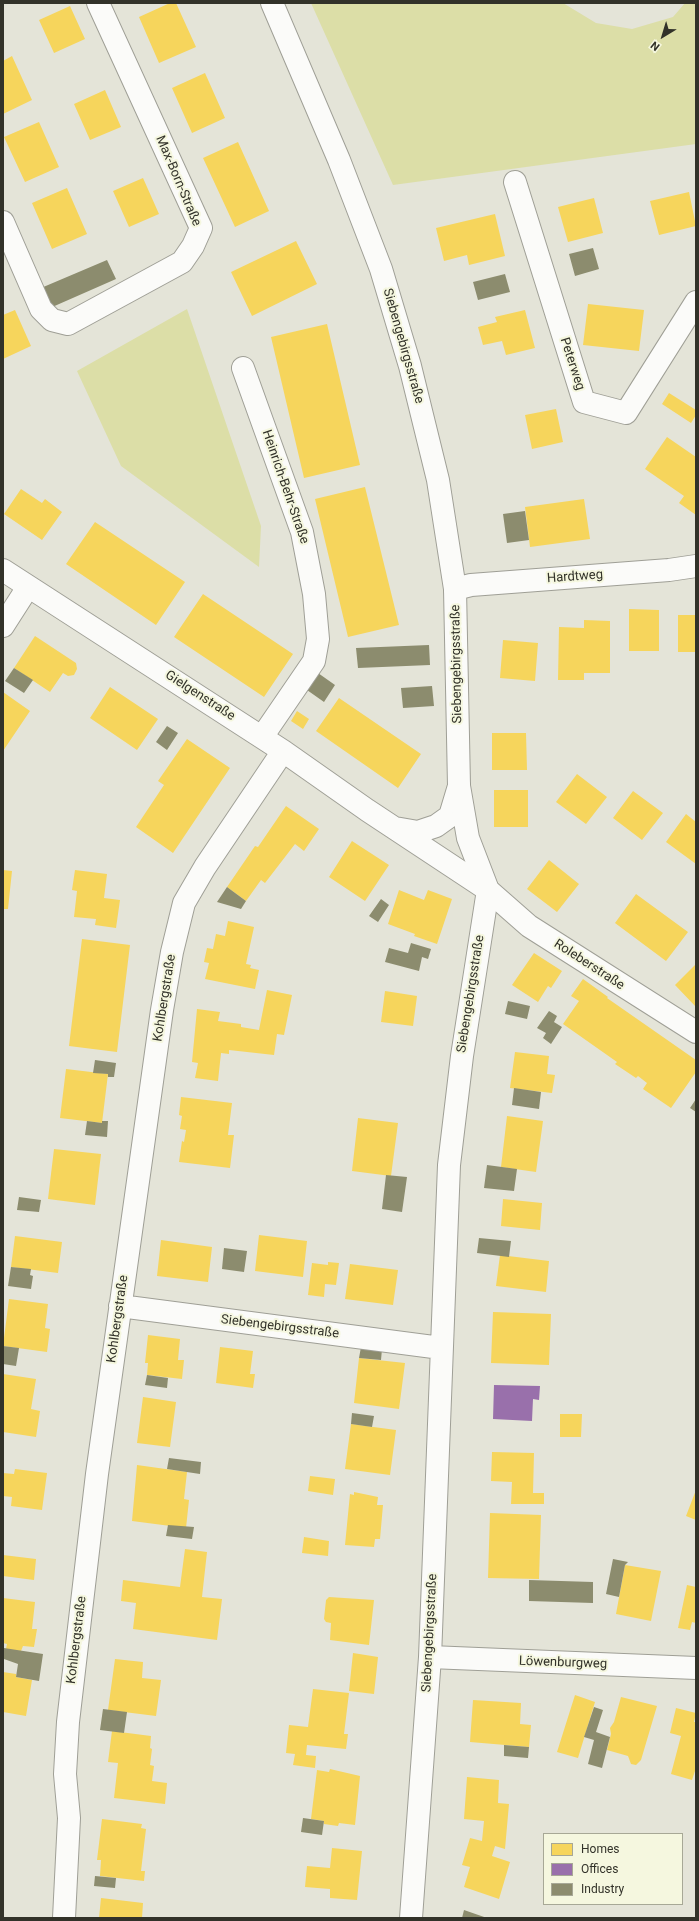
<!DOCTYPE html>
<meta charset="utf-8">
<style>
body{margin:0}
#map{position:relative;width:699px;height:1921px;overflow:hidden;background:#e4e4d8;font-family:Roboto,sans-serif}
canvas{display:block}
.frame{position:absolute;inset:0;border:4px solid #323229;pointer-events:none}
.legend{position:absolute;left:543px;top:1833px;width:140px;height:72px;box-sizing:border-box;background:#f5f7df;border:1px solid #a7a896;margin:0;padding:5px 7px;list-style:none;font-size:12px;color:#323229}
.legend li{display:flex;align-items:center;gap:8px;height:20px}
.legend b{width:20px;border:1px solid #a7a896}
.north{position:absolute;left:643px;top:16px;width:40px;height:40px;-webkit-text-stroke:3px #f5f7df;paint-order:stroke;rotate:218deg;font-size:11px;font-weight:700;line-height:16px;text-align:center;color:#323229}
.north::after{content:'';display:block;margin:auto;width:14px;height:18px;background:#323229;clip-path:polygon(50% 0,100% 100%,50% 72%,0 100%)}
</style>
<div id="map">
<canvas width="699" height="1921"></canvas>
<div class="frame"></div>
<ul class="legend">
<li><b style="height:11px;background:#f6d55c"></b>Homes</li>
<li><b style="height:11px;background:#9970ab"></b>Offices</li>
<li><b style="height:11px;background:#8c8c6e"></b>Industry</li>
</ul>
<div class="north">N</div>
</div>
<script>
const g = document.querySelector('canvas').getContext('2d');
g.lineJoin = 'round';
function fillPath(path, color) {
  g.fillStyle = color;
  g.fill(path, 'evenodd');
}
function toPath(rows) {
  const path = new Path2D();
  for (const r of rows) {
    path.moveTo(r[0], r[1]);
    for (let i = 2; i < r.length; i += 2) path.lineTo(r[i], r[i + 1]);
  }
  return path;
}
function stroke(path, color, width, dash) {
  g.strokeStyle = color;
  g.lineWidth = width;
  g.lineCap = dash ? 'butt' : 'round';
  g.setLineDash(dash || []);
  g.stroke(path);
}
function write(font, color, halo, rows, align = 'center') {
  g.font = font + ' Roboto,sans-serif';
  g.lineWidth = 4;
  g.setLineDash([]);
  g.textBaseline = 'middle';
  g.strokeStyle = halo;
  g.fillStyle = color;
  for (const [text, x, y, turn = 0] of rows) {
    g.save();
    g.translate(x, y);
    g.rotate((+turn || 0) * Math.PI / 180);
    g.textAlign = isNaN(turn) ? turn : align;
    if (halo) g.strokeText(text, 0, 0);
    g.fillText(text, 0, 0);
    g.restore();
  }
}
const green = toPath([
 [311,3,563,3,596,23,632,29,673,17,685,3,696,3,696,144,393,185],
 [187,309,261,526,259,567,121,466,77,371]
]);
const homes = toPath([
 [170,3,176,3,196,47,159,63,139,17],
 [70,6,85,39,54,53,39,20],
 [12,56,32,100,3,114,3,61],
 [205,73,225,118,192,133,172,88],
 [105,90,121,127,90,140,74,104],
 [39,122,59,167,25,182,4,137],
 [238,142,269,211,235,227,203,158],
 [143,178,159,214,129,227,113,191],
 [67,188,87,234,52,249,32,203],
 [689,192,696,226,659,235,650,201],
 [594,198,603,233,568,242,558,207],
 [495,214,505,256,469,265,467,255,444,261,436,228],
 [296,241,317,284,252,316,231,272],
 [588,304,644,310,639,351,583,345],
 [15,310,31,346,3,359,3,315],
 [525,310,535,348,506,355,502,341,483,345,478,327,497,322,495,317],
 [327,324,360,465,304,478,271,337],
 [669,393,696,410,696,415,691,423,662,404],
 [556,409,563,442,532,449,525,415],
 [667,437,696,457,696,515,679,503,684,496,645,469],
 [365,487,399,625,348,637,315,499],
 [21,489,42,503,45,499,62,512,42,540,4,514],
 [584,499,590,539,530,547,525,507],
 [95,522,185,582,156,625,66,564],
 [203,594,293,654,264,697,174,637],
 [629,609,659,610,659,651,629,651],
 [678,615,696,615,696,652,678,652],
 [584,620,610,621,610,673,584,673,584,680,558,680,559,627,584,628],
 [35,636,76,663,77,669,74,675,68,676,63,673,50,692,14,668],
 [503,640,538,643,535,681,500,678],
 [110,687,158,719,137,750,90,718],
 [3,692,30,711,3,751],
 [339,698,421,754,398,788,316,731],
 [297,711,309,719,303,729,291,721],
 [492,733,526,733,527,770,492,770],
 [187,739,230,768,173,853,136,827,164,785,158,781],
 [577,774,607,797,586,824,556,802],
 [494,790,528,790,528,827,494,827],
 [633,791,663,813,642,840,613,818],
 [286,806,319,829,304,851,295,844,265,883,261,880,246,901,227,887,255,846,258,847],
 [686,814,696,822,696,864,666,842],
 [352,841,389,865,365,901,329,877],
 [549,860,579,884,557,912,527,889],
 [3,870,12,871,8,909,3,909],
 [75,870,107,874,104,898,120,900,116,928,95,925,96,919,74,917,77,891,72,890],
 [399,890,424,900,428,890,452,899,437,944,414,936,415,934,388,924],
 [636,894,688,932,666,961,615,923],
 [228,921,254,927,246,964,251,965,250,968,259,970,255,989,205,979,209,963,204,962,207,948,213,949,216,934,225,936],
 [82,939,130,945,117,1052,69,1046],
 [534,953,562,971,551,988,548,986,538,1002,512,985],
 [696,964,696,1007,675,985],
 [583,979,608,997,607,998,696,1060,696,1072,671,1108,643,1089,647,1083,638,1076,636,1078,615,1064,617,1062,563,1024,579,1001,571,996],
 [267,990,292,995,284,1035,277,1034,274,1055,229,1050,229,1054,221,1053,218,1081,195,1078,198,1063,192,1062,197,1009,220,1012,218,1021,241,1024,241,1027,259,1030],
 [385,991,417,996,413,1026,381,1022],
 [515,1052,549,1056,547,1074,555,1075,552,1093,510,1088],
 [66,1069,108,1074,102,1123,60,1118],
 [181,1097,232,1103,228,1135,234,1135,230,1168,179,1162,182,1141,184,1142,186,1130,180,1129,182,1116,179,1115],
 [507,1116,543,1121,536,1172,501,1167],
 [358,1118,398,1123,391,1176,352,1171],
 [54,1149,101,1154,95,1205,48,1199],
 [503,1199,542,1203,540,1230,501,1226],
 [259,1235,307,1241,303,1277,255,1271],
 [15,1236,62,1242,58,1273,11,1267],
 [161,1240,212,1247,208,1282,157,1276],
 [500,1255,549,1261,546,1292,496,1286],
 [328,1262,339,1263,336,1285,325,1284,324,1297,308,1295,312,1263,328,1265],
 [350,1264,398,1270,393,1305,345,1299],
 [9,1299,48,1304,45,1328,50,1329,47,1352,3,1346],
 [493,1312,551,1314,549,1365,491,1363],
 [148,1335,180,1339,178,1360,184,1360,182,1379,147,1375,148,1363,145,1363],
 [220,1347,253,1351,250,1374,255,1374,253,1388,216,1383],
 [359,1358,405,1363,399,1409,354,1403],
 [3,1374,36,1379,31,1409,40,1411,36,1437,3,1432],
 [143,1397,176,1402,170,1447,137,1443],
 [560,1414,582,1414,581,1437,560,1437],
 [351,1424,396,1430,390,1475,345,1469],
 [492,1452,534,1453,533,1493,544,1493,544,1504,511,1504,512,1482,491,1481],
 [137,1465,187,1472,184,1499,189,1500,186,1528,132,1521],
 [15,1469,47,1473,42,1510,11,1506,12,1497,3,1496,3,1473,14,1474],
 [310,1476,335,1479,333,1495,308,1491],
 [696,1490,696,1520,686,1516],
 [354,1492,378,1497,377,1505,383,1505,380,1539,375,1539,374,1547,345,1545,350,1494,354,1495],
 [490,1513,541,1515,539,1579,488,1578],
 [304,1537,329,1541,328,1556,302,1553],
 [185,1549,207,1552,202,1597,222,1599,217,1640,133,1629,136,1603,121,1601,123,1580,180,1587],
 [3,1555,36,1559,34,1580,3,1576],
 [625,1565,661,1571,651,1621,616,1614],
 [687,1585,696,1587,696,1623,692,1622,690,1630,678,1628],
 [329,1597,374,1600,369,1645,330,1640,331,1623,326,1622,324,1619,326,1600],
 [3,1598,35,1602,32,1629,37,1629,34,1647,23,1646,21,1651,6,1649,7,1644,3,1643],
 [353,1653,378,1657,374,1694,349,1691],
 [115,1659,143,1662,142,1678,161,1680,156,1716,108,1710],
 [3,1672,16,1674,16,1677,32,1680,26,1716,3,1712],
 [313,1689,349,1693,344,1734,348,1734,346,1749,307,1745,306,1755,316,1756,315,1768,293,1765,295,1754,286,1753,289,1725,308,1727],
 [575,1695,595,1702,578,1758,557,1752],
 [621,1697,657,1706,641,1760,636,1765,631,1764,628,1756,607,1750,611,1734,610,1728,614,1722],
 [473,1700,521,1703,520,1724,531,1725,529,1747,470,1742],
 [676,1708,696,1713,694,1722,696,1722,696,1768,692,1780,671,1774,681,1736,670,1733],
 [112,1731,151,1736,150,1748,152,1749,150,1765,154,1766,152,1781,167,1783,165,1804,114,1798,118,1763,108,1762],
 [330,1769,360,1776,355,1825,339,1823,338,1826,324,1824,324,1821,311,1819,317,1770,329,1772],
 [467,1777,499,1780,498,1803,509,1804,505,1849,495,1846,492,1856,510,1862,499,1899,464,1887,470,1867,462,1865,470,1838,482,1841,484,1821,464,1819],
 [102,1819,142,1824,141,1828,146,1829,141,1871,145,1871,144,1881,100,1876,101,1860,97,1860],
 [332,1848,362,1851,357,1900,330,1898,330,1889,305,1887,307,1866,330,1868],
 [101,1898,143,1903,142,1918,99,1918]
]);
const offices = toPath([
 [494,1385,540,1386,539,1400,533,1399,532,1421,493,1419]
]);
const industry = toPath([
 [593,248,599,269,575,276,569,254],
 [107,260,116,279,50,308,41,288],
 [505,274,510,292,478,300,473,282],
 [525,511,529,540,507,543,503,514],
 [429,645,430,665,358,668,356,648],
 [14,668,33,680,24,693,5,681],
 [318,673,335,685,324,702,307,690],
 [432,686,434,706,403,708,401,688],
 [167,726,178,733,167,750,156,742],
 [227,887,246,901,241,909,217,902],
 [381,899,389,905,378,922,369,916],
 [411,943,431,949,428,959,422,957,419,971,385,962,389,948,408,953],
 [508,1001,530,1006,527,1019,505,1014],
 [549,1011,557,1016,554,1022,562,1027,551,1044,543,1038,546,1033,537,1028],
 [95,1060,116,1063,114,1077,108,1077,108,1074,93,1073],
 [514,1088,541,1092,539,1109,512,1105],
 [696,1099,696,1112,690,1108],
 [87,1121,102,1123,102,1121,108,1121,107,1137,85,1135],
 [487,1165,517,1169,514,1191,484,1188],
 [386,1175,407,1177,402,1212,382,1209],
 [19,1197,41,1200,39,1212,17,1210],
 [479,1238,511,1241,509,1257,477,1253],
 [224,1248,247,1251,244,1272,222,1269],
 [11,1267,31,1269,30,1275,33,1276,31,1289,8,1286],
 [3,1346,19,1348,16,1366,3,1364],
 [361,1347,382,1349,381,1360,359,1358],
 [147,1375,168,1378,167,1388,145,1385],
 [352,1413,374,1416,372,1427,351,1424],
 [169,1458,201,1462,200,1474,167,1469],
 [168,1525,194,1527,192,1539,166,1536],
 [613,1559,628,1562,625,1565,619,1597,606,1594],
 [529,1580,593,1582,593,1603,529,1601],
 [4,1648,43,1654,39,1681,16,1677,18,1664,4,1659],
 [594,1707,603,1710,596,1732,610,1737,602,1768,588,1764,594,1740,584,1737],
 [103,1709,127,1712,124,1733,100,1730],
 [504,1745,529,1747,528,1758,504,1756],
 [303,1818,324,1821,322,1835,301,1832],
 [95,1876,116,1878,115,1888,94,1886],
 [464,1910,487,1918,462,1918]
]);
const minor = toPath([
 [515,182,584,402,626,413,696,302],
 [3,222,41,309,52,320,68,324,182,262,193,246,201,228,98,3],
 [243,368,302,532,314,594,318,639,314,661,262,737],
 [3,570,283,751,367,810,488,890,462,1056,449,1165,430,1657,411,1918],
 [455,589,471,585,669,570,696,566],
 [3,626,28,587],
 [395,828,418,832,436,826,450,816,459,786],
 [120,1306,441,1348],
 [430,1657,696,1668],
 [64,1918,69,1818,65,1774,68,1722,97,1474,162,1010,172,952,184,903,205,867,283,751]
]);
const major = toPath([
 [272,3,339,160,381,269,410,366,438,480,455,589,459,786,468,838,488,890,529,926,696,1032]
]);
const streetNames = [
 ["Max-Born-Straße",178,181,67],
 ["Siebengebirgsstraße",403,346,74],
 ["Peterweg",572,364,72],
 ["Heinrich-Behr-Straße",285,487,71],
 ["Hardtweg",575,577,-4],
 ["Siebengebirgsstraße",457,664,-91],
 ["Gielgenstraße",200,696,33],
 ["Roleberstraße",589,965,33],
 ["Siebengebirgsstraße",471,994,-81],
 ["Kohlbergstraße",165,998,-81],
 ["Kohlbergstraße",118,1319,-82],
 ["Siebengebirgsstraße",280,1327,7],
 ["Siebengebirgsstraße",430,1633,-87],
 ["Kohlbergstraße",77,1640,-83],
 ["Löwenburgweg",563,1663,2]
];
fillPath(green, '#dcdea7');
fillPath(homes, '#f6d55c');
fillPath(offices, '#9970ab');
fillPath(industry, '#8c8c6e');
stroke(minor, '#9f9f96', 24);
stroke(major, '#9f9f96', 24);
stroke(minor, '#fbfbf9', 22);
stroke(major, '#fbfbf9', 22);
write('13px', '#323229', '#f5f7df', streetNames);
</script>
